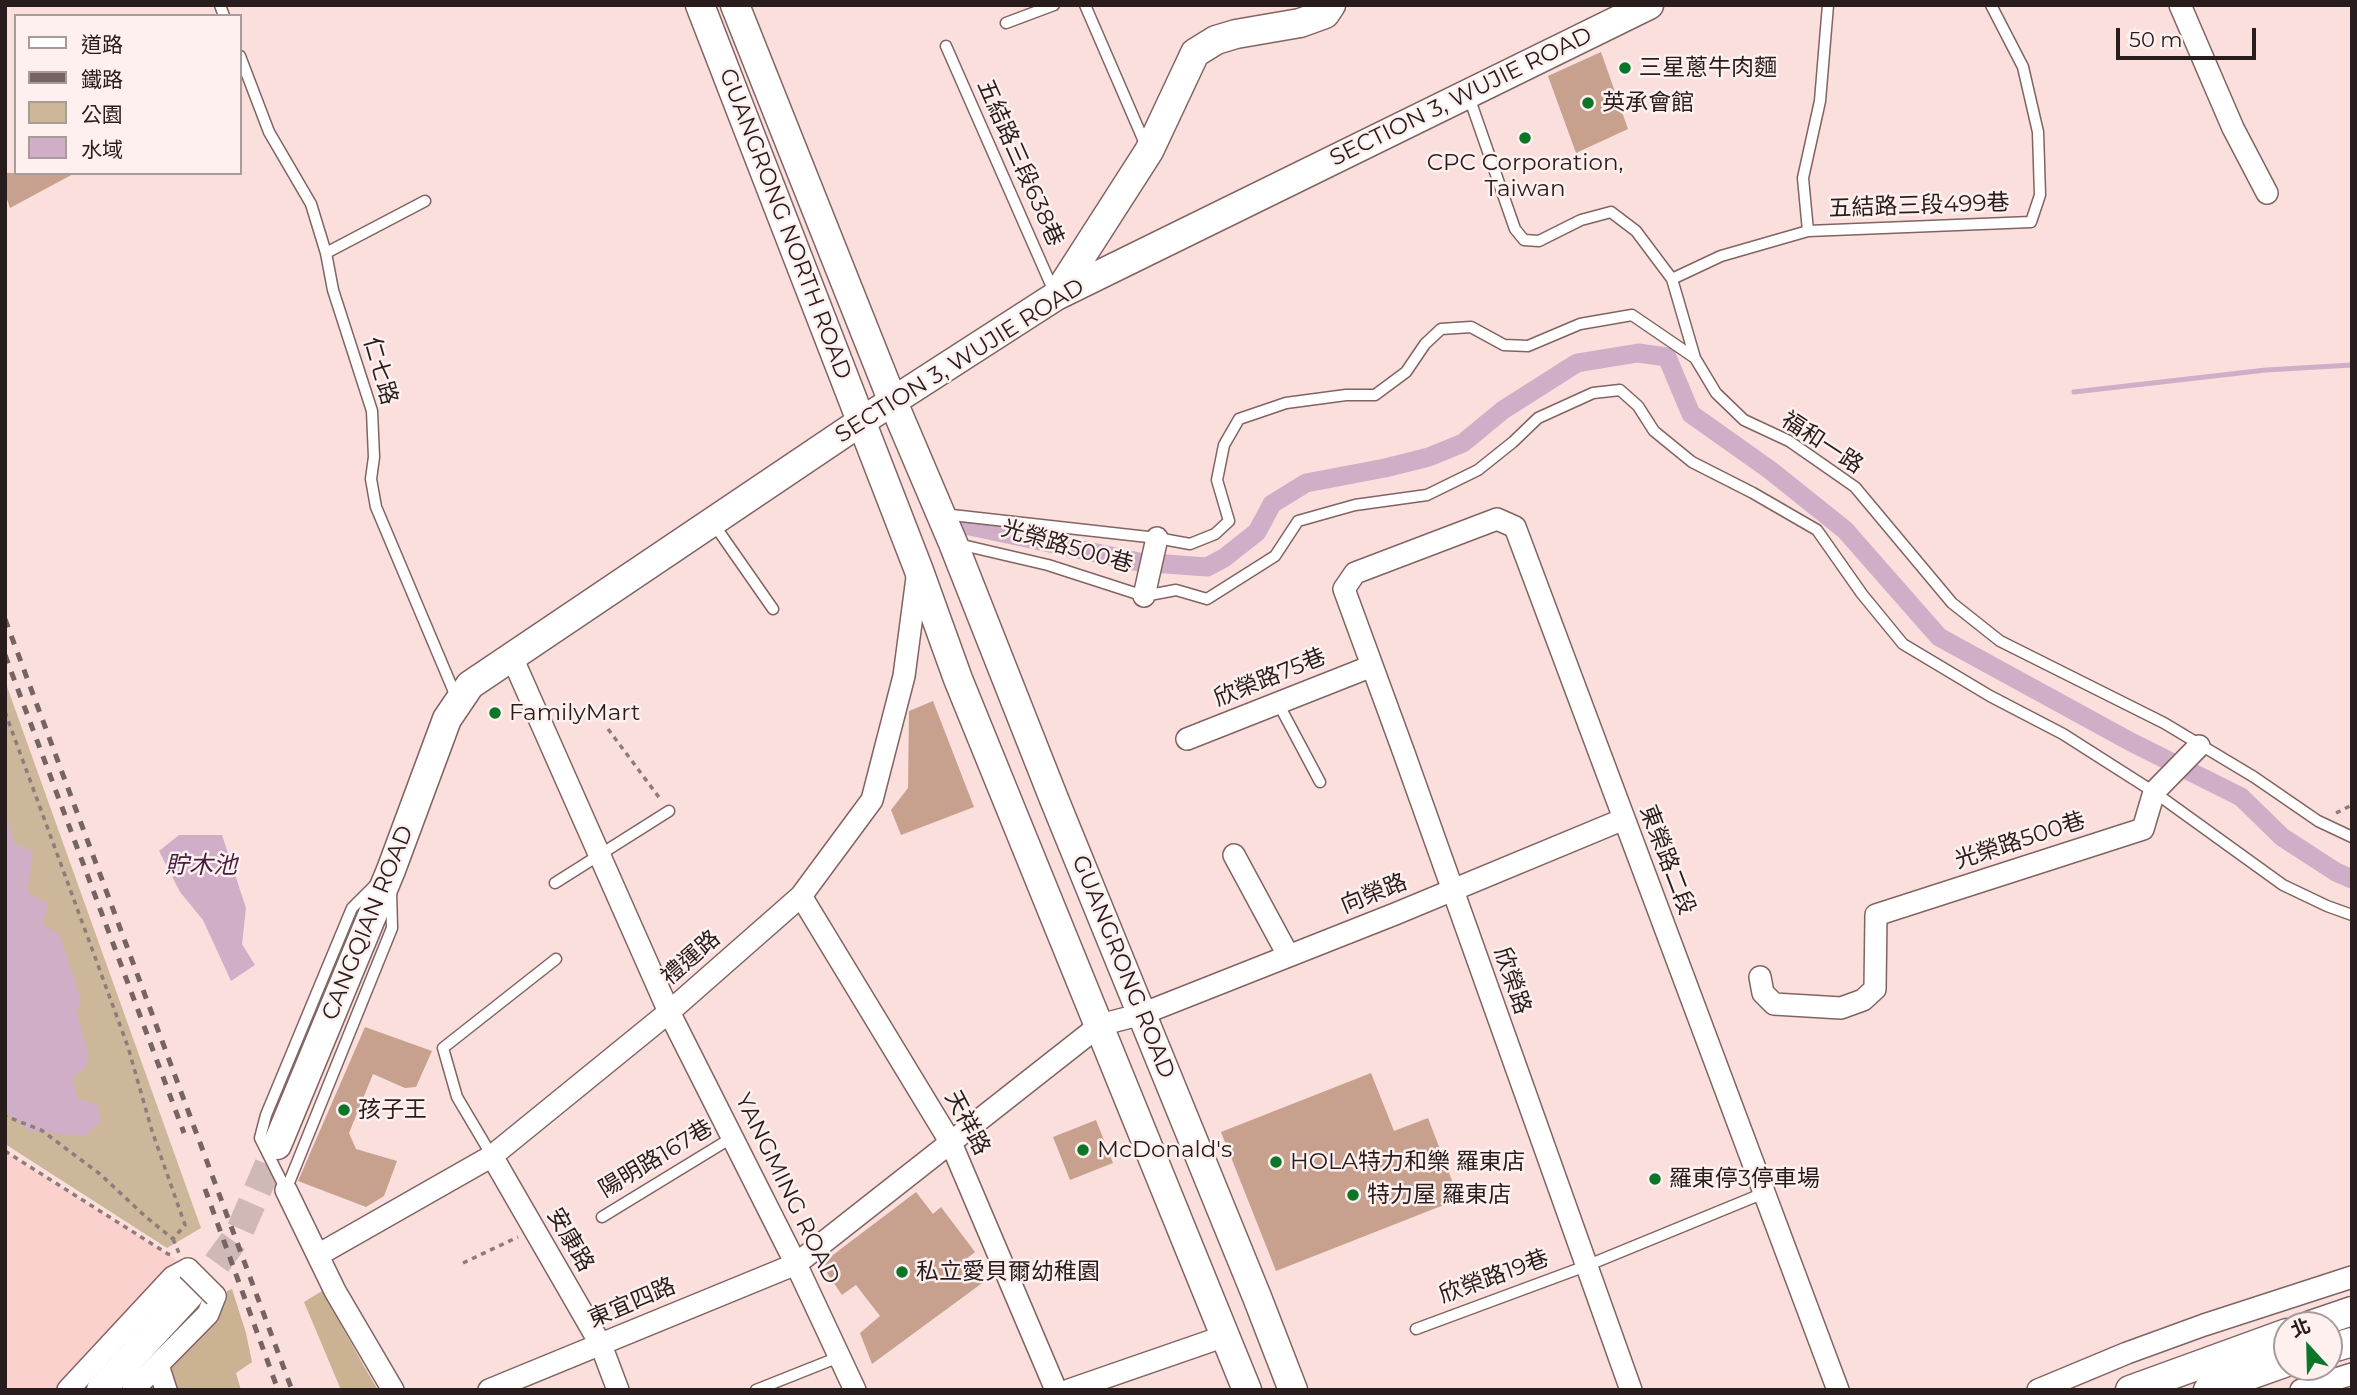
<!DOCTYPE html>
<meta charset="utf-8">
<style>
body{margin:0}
#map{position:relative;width:2357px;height:1395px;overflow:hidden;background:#fadfdd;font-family:Montserrat,"Noto Sans TC",sans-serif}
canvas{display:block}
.frame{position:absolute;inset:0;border:7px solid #281d1c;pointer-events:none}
.legend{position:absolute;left:14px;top:14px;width:228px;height:161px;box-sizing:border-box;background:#fef0ef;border:2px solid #a89c9b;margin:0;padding:9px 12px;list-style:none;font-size:21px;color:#281d1c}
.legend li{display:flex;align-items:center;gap:14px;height:35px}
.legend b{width:35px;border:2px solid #a89c9b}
.north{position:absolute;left:2273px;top:1311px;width:70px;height:70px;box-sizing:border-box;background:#fef0ef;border:2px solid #a89c9b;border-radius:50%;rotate:338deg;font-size:19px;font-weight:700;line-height:28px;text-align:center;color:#281d1c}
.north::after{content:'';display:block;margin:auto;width:24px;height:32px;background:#0b7528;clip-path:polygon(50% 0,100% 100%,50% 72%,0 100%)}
.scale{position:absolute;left:2116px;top:28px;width:140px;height:32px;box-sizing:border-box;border:4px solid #281d1c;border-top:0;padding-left:9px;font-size:21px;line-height:24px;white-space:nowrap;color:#281d1c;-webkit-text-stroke:5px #fef0ef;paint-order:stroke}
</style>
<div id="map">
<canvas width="2357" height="1395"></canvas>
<div class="frame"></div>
<ul class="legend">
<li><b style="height:9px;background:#fff"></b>道路</li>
<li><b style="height:9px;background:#756463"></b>鐵路</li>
<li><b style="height:19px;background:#cdb79b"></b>公園</li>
<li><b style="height:19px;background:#d0aec8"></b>水域</li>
</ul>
<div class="north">北</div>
<div class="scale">50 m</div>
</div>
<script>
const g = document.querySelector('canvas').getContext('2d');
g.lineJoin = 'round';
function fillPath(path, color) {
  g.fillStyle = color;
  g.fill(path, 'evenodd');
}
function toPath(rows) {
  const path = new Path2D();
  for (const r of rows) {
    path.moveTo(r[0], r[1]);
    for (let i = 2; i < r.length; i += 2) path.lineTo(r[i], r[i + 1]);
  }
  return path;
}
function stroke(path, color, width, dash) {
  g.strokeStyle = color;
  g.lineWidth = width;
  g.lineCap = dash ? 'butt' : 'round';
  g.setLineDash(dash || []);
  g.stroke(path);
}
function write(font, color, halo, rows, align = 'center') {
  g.font = font + ' Montserrat,"Noto Sans TC",sans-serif';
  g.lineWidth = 5;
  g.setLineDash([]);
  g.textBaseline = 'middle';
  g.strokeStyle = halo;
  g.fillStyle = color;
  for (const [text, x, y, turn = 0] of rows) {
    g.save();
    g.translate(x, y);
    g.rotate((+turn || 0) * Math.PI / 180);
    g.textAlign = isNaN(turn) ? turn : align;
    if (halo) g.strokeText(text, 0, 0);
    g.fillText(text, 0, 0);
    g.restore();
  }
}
const built = toPath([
 [5,1152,178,1261,55,1390,5,1390]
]);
const green = toPath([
 [5,681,201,1228,167,1248,5,1144]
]);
const forest = toPath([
 [232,1289,246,1333,252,1362,236,1373,241,1390,173,1390,166,1370,225,1303,227,1291],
 [322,1291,365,1368,378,1390,341,1390,304,1302]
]);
const water = toPath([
 [5,811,14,843,33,852,27,891,48,905,43,925,59,934,80,997,77,1015,88,1053,86,1067,72,1078,78,1099,97,1104,101,1121,85,1136,29,1131,5,1111],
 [179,835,222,835,246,908,242,944,255,965,231,981,203,920,180,892,159,851]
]);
const stream = toPath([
 [2074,392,2266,370,2352,365]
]);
const canal = toPath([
 [965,525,1139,562,1207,567,1224,558,1257,532,1272,504,1306,483,1385,468,1429,457,1463,443,1503,410,1577,363,1638,353,1667,357,1691,414,1770,470,1845,530,1939,637,2131,742,2241,797,2282,837,2336,872,2352,879]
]);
const building = toPath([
 [1601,52,1628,129,1576,153,1548,76],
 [5,173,75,173,10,208,5,193],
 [933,701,974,807,901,835,891,810,908,788,909,711],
 [365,1027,432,1051,416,1087,405,1088,373,1074,349,1133,356,1149,397,1161,384,1196,366,1207,298,1181],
 [1371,1073,1394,1131,1428,1118,1459,1199,1276,1271,1221,1132],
 [1096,1120,1113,1163,1070,1180,1053,1137],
 [916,1192,933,1214,941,1207,975,1252,966,1259,985,1281,872,1364,860,1333,880,1316,856,1285,842,1295,821,1264]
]);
const secondaryTunnel = toPath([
 [189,1295,215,1266,239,1233,277,1145]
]);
const path = toPath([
 [5,712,128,1047,152,1131,185,1225,173,1239,146,1217,100,1174,41,1130,5,1116],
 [608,729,661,800],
 [2336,813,2352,805],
 [5,1151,168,1254,172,1255],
 [173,1239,179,1253],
 [463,1263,518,1237]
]);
const lane = toPath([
 [220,5,224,16],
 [1085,5,1146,146],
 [1006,23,1054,5],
 [946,46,1055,294],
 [240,56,269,132,311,204,326,253,333,290,372,411,374,457,371,479,376,507,457,699],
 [1469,97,1515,229,1524,240,1539,241,1581,220,1611,212,1636,231,1672,279,1695,358,1716,393,1744,420,1789,441,1855,487,1952,603,2000,641,2164,723,2254,777,2318,821,2352,837],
 [1808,231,1803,178,1820,101,1828,5],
 [326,253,425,201],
 [1672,279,1721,256,1808,231,2031,222,2040,195,2038,132,2023,67,1991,5],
 [943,514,1157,538,1190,544,1215,534,1229,521,1217,480,1224,445,1239,419,1286,403,1346,395,1375,395,1406,372,1425,344,1441,329,1471,327,1504,345,1528,346,1580,324,1632,315,1695,358],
 [713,523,773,609],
 [958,544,1048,565,1144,596,1176,590,1207,599,1275,556,1298,521,1355,505,1427,495,1478,470,1513,442,1538,418,1593,393,1620,390,1638,406,1654,431,1692,462,1753,493,1817,530,1862,594,1903,644,1990,696,2063,734,2154,792,2283,885,2327,906,2352,915],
 [1278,703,1320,782],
 [555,883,669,811],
 [492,1156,457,1097,443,1048,556,959],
 [286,1190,260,1138,266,1115,352,908,376,884],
 [286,1190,392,928,391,890],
 [602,1217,733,1137],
 [1416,1329,1586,1266,1764,1193],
 [756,1390,839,1357]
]);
const street = toPath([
 [2180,5,2233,128,2267,193],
 [1144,596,1157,538],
 [511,655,669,1012,796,1264,855,1390],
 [1187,739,1372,666],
 [1234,855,1288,955],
 [801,896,951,1143,1056,1390],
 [1760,977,1763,993,1774,1004,1841,1008,1863,1000,1875,989,1876,915,2143,829,2154,792,2199,746],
 [492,1156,601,1345,618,1390],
 [286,1190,335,1291,393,1390],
 [318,1255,492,1156,669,1012,801,896,872,800,904,676,918,570],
 [158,1365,166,1390],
 [68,1390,173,1277,188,1269],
 [133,1390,208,1314,215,1296],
 [489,1390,796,1264,1100,1025,1142,1014,1395,914,1624,819],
 [1069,1390,1225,1336],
 [1631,1390,1404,753,1344,589,1355,573,1497,519,1515,527,1838,1390],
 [2038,1390,2127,1353,2204,1325,2352,1277],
 [2301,1390,2352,1374]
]);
const secondary = toPath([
 [700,5,918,568,958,679,1247,1390],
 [735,5,893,402,953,543,1054,799,1257,1297,1293,1390],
 [1056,296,1149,151,1195,53,1216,40,1236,34,1300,23,1325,14,1331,5],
 [277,1145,391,870,447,719,470,685,862,421,1056,296,1649,5],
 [2311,1325,2352,1311],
 [2329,1349,2352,1342],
 [101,1390,189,1295],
 [2130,1390,2287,1333],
 [2208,1390,2287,1362]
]);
const rail = toPath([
 [5,619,292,1390],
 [5,655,184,1133],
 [205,1189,278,1390]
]);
const streetBridge = toPath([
 [188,1269,215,1296]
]);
const markers = [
 [1625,68,7,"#0b7528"],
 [1588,103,7,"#0b7528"],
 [1525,138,7,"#0b7528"],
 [495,713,7,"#0b7528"],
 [344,1110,7,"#0b7528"],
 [1083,1150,7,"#0b7528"],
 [1276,1162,7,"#0b7528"],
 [1655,1179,7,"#0b7528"],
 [1353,1195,7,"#0b7528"],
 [902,1272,7,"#0b7528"]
];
const poiNames = [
 ["三星蔥牛肉麵",1639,68],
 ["英承會館",1602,103],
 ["CPC Corporation,",1525,163,"center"],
 ["Taiwan",1525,189,"center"],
 ["FamilyMart",509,713],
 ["孩子王",358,1110],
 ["McDonald's",1097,1150],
 ["HOLA特力和樂 羅東店",1290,1162],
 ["羅東停3停車場",1669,1179],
 ["特力屋 羅東店",1367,1195],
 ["私立愛貝爾幼稚園",916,1272]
];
const streetNames = [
 ["SECTION 3, WUJIE ROAD",1461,97,-26],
 ["五結路三段638巷",1020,163,66],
 ["五結路三段499巷",1919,206,-2],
 ["GUANGRONG NORTH ROAD",785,224,69],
 ["SECTION 3, WUJIE ROAD",960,361,-32],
 ["仁七路",380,371,74],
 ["福和一路",1822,443,33],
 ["光榮路500巷",1067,547,16],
 ["欣榮路75巷",1270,678,-22],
 ["光榮路500巷",2020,841,-18],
 ["東榮路二段",1667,860,69],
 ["向榮路",1374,894,-22],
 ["CANGQIAN ROAD",368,923,-68],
 ["禮運路",691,958,-41],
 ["GUANGRONG ROAD",1123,967,68],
 ["欣榮路",1512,981,71],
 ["天祥路",967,1123,62],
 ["陽明路167巷",656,1159,-31],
 ["YANGMING ROAD",787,1189,64],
 ["安康路",570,1240,60],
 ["欣榮路19巷",1494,1277,-20],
 ["東宜四路",632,1303,-23]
];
const waterNames = [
 ["貯木池",201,866]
];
fillPath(built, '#fbd1cd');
fillPath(green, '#cdb79b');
fillPath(forest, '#cbb292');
fillPath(water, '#d0aec8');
stroke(stream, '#d0aec8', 5);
stroke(canal, '#d0aec8', 19);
fillPath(building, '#c7a18e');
stroke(secondaryTunnel, '#d0b8b6', 28, [28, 14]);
stroke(lane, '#816461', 13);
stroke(street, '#816461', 24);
stroke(secondary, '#816461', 31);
stroke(path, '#8e7c7a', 3.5, [5, 5]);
stroke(lane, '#fff', 10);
stroke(street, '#fff', 21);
stroke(secondary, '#fff', 28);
stroke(rail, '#756463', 5, [9, 9]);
stroke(streetBridge, '#816461', 24, []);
stroke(streetBridge, '#fff', 21);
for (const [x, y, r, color] of markers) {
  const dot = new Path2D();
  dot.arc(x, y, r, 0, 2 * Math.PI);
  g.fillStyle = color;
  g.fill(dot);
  stroke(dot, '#fef0ef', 2.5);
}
write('23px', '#281d1c', '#fef0ef', poiNames, 'left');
write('23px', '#281d1c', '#fef0ef', streetNames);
write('italic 24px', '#441a3d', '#fef0ef', waterNames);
</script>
